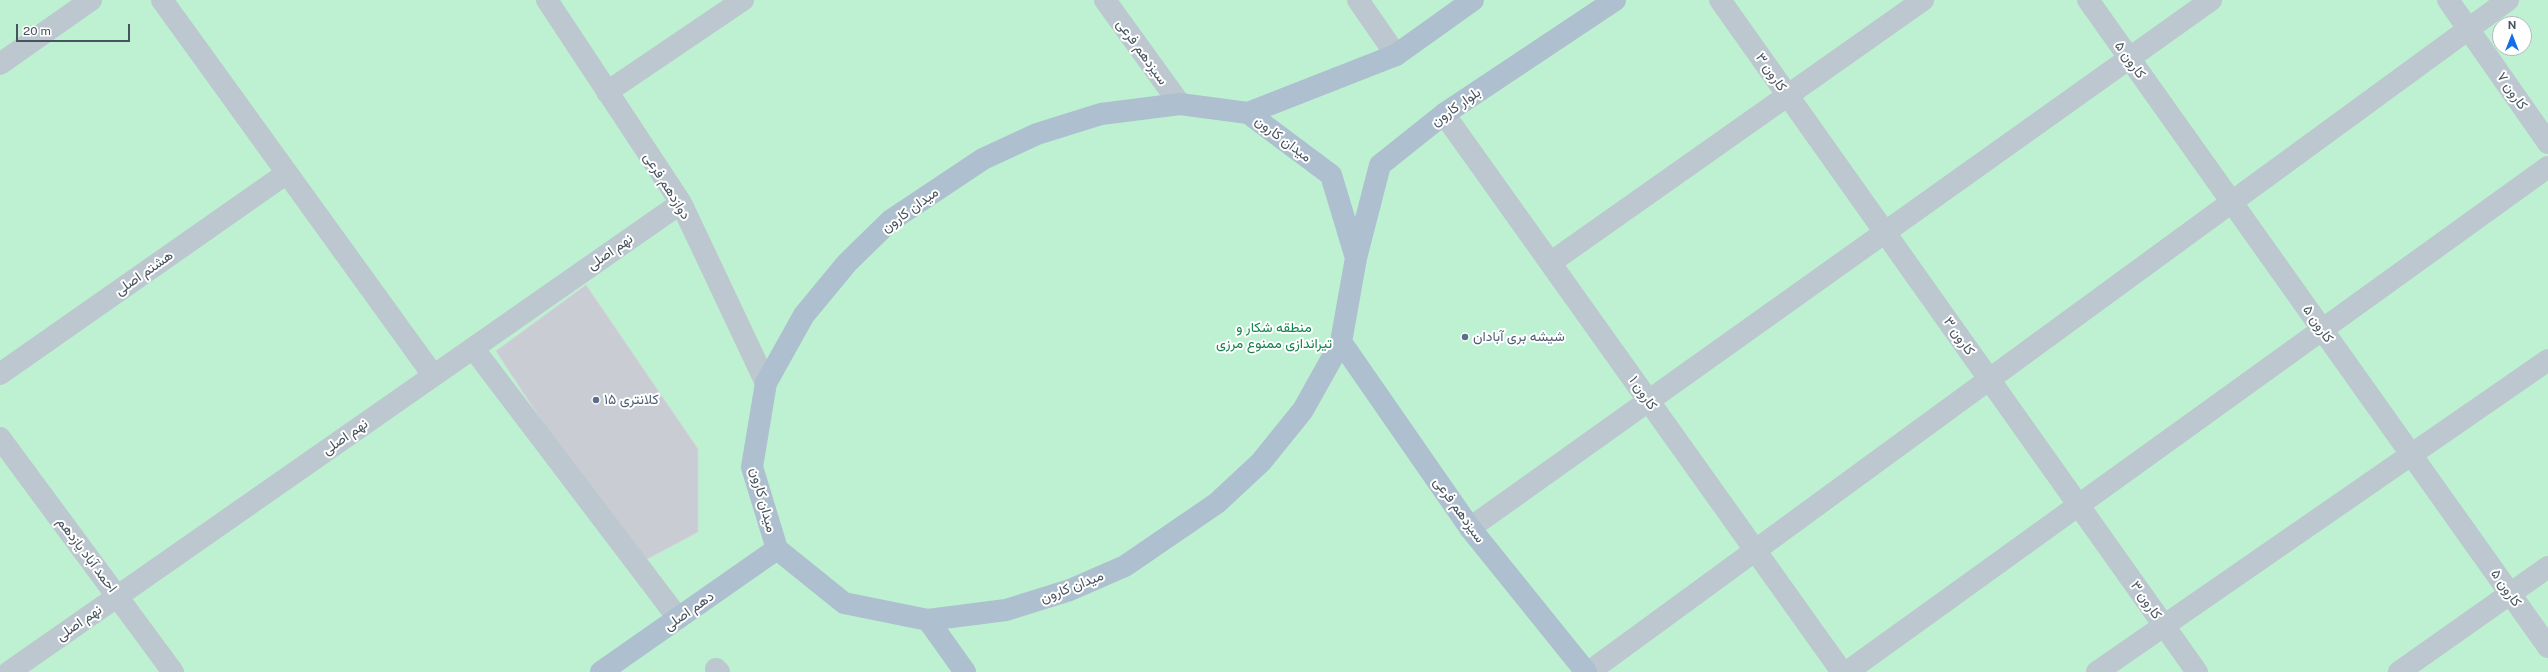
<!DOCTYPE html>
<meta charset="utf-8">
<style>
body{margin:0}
#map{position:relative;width:2548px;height:672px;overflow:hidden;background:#f2efef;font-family:"Public Sans",sans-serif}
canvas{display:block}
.north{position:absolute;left:2492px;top:16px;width:40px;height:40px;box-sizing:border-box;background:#fff;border:1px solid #b5babf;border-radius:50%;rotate:0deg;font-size:11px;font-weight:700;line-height:16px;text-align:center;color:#47535e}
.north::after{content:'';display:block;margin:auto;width:14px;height:18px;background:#126ee9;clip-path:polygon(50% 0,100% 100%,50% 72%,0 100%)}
.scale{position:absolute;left:16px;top:24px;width:114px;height:18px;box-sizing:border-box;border:2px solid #47535e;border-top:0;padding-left:5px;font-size:12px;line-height:14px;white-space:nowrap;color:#47535e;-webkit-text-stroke:3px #fff;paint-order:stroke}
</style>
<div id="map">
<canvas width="2548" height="672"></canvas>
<div class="north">N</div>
<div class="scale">20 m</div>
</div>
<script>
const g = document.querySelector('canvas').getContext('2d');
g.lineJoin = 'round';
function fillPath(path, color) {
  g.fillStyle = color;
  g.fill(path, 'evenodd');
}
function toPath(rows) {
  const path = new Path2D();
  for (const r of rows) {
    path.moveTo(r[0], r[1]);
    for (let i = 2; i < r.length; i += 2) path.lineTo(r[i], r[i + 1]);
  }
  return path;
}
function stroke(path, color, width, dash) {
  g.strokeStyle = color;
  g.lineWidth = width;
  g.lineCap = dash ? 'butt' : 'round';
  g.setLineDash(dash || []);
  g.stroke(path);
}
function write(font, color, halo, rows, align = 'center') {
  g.font = font + ' "Public Sans",Vazirmatn,sans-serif';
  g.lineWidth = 4;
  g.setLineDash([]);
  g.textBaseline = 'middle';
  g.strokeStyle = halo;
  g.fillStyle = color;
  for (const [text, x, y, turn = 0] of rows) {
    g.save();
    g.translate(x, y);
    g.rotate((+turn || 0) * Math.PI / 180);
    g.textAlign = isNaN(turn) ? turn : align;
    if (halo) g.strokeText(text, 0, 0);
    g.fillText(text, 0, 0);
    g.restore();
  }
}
const green = toPath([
 [0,0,2548,0,2548,672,0,672],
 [2500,24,2524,24,2524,48,2500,48]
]);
const building = toPath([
 [586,285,698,449,698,532,636,565,496,351,586,285]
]);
const minor = toPath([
 [162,0,433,375],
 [547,0,681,203,766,383],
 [1105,0,1180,104],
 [1358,0,1396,55],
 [1720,0,2197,672],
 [2088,0,2548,647],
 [2448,0,2548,143],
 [0,64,91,0],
 [607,92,743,0],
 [1444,114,1842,672],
 [1550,263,1923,0],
 [473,348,678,618],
 [0,374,287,173],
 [0,438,173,672],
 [1470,528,2211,0],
 [716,669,719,672],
 [9,672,681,203],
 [1589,672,2508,0],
 [1847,672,2548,167],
 [2097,672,2548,360],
 [2399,672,2548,567]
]);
const major = toPath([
 [1248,113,1396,55,1473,0],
 [1356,258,1331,175,1248,113,1180,104,1101,114,1037,134,983,159,890,221,847,263,804,315,766,383,752,467,777,549,844,603,928,620,1006,610,1070,590,1125,566,1217,503,1261,462,1303,410,1341,342,1356,258,1380,165,1444,114,1615,0],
 [1341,342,1470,528,1586,672],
 [928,620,965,672],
 [601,672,777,549]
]);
const markers = [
 [1465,337,4,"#5c6f8a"],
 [596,400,4,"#5c6f8a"]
];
const streetNames = [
 ["سیزدهم فرعی",1142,52,54],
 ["کارون ۵",2130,60,54],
 ["کارون ۳",1771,72,55],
 ["کارون ۷",2512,91,55],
 ["بلوار کارون",1456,107,-35],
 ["میدان کارون",1283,139,37],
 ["دوازدهم فرعی",667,186,58],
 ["میدان کارون",910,210,-36],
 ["نهم اصلی",610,252,-35],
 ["هشتم اصلی",144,273,-35],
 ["کارون ۵",2318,324,55],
 ["کارون ۳",1959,336,55],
 ["کارون ۱",1643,393,55],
 ["نهم اصلی",345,437,-35],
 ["میدان کارون",763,500,75],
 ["سیزدهم فرعی",1459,510,54],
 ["احمد آباد یازدهم",87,555,53],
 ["میدان کارون",1072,587,-21],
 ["کارون ۵",2506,588,55],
 ["کارون ۳",2146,600,55],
 ["دهم اصلی",689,611,-35],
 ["نهم اصلی",79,623,-35]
];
const parkNames = [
 ["منطقه شکار و",1274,328],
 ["تیراندازی ممنوع مرزی",1274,344]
];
const serviceNames = [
 ["شیشه بری آبادان",1473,337],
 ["کلانتری ۱۵",604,400]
];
fillPath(green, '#bdf1d1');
fillPath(building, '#c9ccd2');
stroke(building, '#d3d6db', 1);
stroke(minor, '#bdc7cf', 22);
stroke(major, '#aebfcf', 22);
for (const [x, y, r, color] of markers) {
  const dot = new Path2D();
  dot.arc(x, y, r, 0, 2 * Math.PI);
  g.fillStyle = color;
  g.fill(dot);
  stroke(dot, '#fff', 1.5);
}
write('14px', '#47535e', '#fff', streetNames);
write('14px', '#14834c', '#fff', parkNames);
write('14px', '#4e5e75', '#fff', serviceNames, 'left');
</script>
